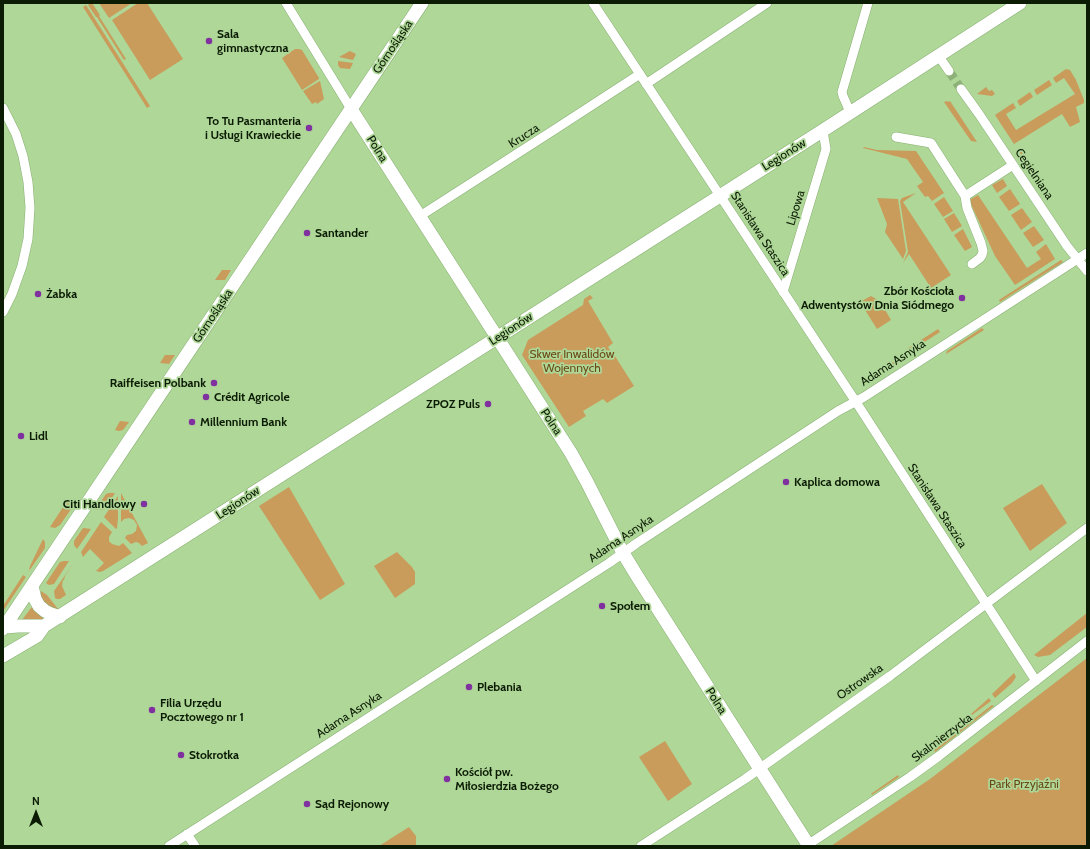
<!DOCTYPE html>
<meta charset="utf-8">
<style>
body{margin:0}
#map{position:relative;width:1090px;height:849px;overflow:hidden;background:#aed798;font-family:Cabin,sans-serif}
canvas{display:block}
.frame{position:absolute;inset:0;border:4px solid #0c1b04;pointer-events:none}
.north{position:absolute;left:16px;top:793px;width:40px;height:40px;-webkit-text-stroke:3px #aed798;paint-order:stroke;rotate:0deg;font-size:11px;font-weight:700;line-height:16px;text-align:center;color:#0c1b04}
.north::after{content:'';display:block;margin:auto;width:14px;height:18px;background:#0c1b04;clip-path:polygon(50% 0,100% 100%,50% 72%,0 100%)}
</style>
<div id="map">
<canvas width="1090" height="849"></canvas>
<div class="frame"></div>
<div class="north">N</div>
</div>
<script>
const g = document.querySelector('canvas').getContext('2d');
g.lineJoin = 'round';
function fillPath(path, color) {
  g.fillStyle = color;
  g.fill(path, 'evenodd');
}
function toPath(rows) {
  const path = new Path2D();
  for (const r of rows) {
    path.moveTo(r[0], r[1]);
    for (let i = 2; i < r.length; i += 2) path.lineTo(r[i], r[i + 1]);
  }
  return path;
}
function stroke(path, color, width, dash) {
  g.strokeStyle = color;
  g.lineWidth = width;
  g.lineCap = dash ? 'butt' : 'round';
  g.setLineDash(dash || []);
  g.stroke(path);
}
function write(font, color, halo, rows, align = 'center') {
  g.font = font + ' Cabin,sans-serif';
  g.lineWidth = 3.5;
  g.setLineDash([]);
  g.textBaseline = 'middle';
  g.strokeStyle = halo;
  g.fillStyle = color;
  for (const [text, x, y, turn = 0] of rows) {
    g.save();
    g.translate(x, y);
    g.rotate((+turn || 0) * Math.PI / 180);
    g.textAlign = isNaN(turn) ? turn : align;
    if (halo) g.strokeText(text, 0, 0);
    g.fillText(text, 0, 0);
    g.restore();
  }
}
const green = toPath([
 [91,3,92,3,100,15,99,16,126,59,124,60,97,17,96,17,88,5],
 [99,3,132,3,109,18],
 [138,3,147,3,183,59,150,80,112,20],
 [86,5,150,106,147,108,83,7],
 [295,49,299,49,302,50,319,78,319,79,302,90,282,58],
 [350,51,356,54,353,60,339,57],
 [338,61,353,63,350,69,340,68,338,65],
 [1066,69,1070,70,1076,80,1084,100,1084,103,1076,107,1080,122,1070,127,1062,114,1014,144,995,115,1013,103,1016,108,1006,114,1016,130,1075,94,1064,78,1056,83,1053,78],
 [1049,80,1052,85,1037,95,1034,90],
 [320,81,324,99,317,104,316,102,312,104,303,91],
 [986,87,989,91,992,90,995,94,992,96,977,94],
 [1030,92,1033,97,1020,106,1017,101],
 [947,101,948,102,950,101,977,142,971,141,944,102],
 [864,147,877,150,916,151,944,193,932,201,928,196,925,197,917,186,923,182,907,159,863,148],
 [1020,149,1034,171,1032,172,1018,150],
 [1003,179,1007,186,997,193,992,185],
 [1010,189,1020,204,1009,211,999,197],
 [916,193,903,202,951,275,931,288,909,254,903,263,908,252,900,201,902,198],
 [978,195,1027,268,1041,259,1036,252,1046,244,1055,259,1015,285,995,256,969,200],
 [944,197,953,211,943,217,934,204],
 [877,198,898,199,906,251,903,259,885,232,887,224],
 [1022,208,1032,222,1021,230,1011,215],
 [954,213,962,226,952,232,944,219],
 [1034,226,1044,240,1033,247,1023,233],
 [963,229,972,247,965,251,954,235],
 [1061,260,1063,262,1000,302,999,300],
 [222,270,231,270,225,280,215,280],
 [590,295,593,298,588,301,613,343,608,347,612,353,613,353,634,386,607,403,603,399,583,411,586,416,569,427,522,355,528,340,583,305,584,299],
 [871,296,880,301,891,320,877,329,860,302],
 [982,328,984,330,946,354,947,351],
 [938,329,940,332,909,352,907,349],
 [904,354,907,358,888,370,887,367,890,364],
 [165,355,175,355,169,364,160,363],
 [120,421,129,422,123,430,119,431,115,430],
 [1042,484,1067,523,1030,551,1003,508],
 [289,487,345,584,320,600,259,506],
 [109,493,115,493,104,510,95,510,106,494],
 [121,493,148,543,142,546,139,543,136,542,131,544,125,538,127,535,132,534,136,531,137,525,134,520,129,518,124,519,121,522],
 [118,496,118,518,117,528,116,529,104,517],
 [67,501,76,502,60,525,55,528,50,527],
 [101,522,112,532,109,537,109,541,112,544,119,546,123,543,132,553,103,571,100,572,96,571,104,563,90,549,83,557,81,552],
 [83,528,91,529,77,549,74,545,74,541],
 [43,539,45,542,45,548,29,571,30,566],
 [397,552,412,567,415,572,415,584,395,598,374,566],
 [64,561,69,561,54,584,49,585,46,583,60,562],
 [73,564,65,576,64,580,63,580,62,586,66,595,60,599,57,599,55,598,54,591],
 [23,575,26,577,3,611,3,606],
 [41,591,47,595,58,609,52,609,41,600],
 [33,607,44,617,44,618,37,621,22,620,31,608],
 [1087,613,1087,627,1050,655,1038,657,1034,655],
 [1087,658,1087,846,831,846,930,779],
 [1014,673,1016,677,1012,683,995,698,992,694],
 [989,698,991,701,972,715,971,714],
 [992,705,994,706,935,752,934,750],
 [665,741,692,784,668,801,639,757],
 [898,775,899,777,872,795,871,794],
 [409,827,416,836,416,846,379,846]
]);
const streetTunnel = toPath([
 [949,71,961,89]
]);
const street = toPath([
 [286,3,351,109],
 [593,3,856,402,1036,681],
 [938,55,949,71],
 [646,84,767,3],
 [961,89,979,114,1067,246,1087,271],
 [3,108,16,134,23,156,28,182,30,208,28,239,22,266,12,294,3,312],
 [850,112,843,96,842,92,868,3],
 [896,137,931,143,965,196,1013,165],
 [965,196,967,208,981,243,983,251,982,255,980,258,972,264],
 [420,216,557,128,640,74],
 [783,292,826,149,824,137,822,131],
 [187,834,195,846],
 [169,846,609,563,637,543,838,411,864,397,1087,253],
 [641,846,745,779,890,676,1087,528],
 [806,846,910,777,939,756,1087,641]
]);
const secondary = toPath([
 [351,109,571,453,587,482,623,553,637,576,809,846],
 [32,586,35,599,39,606,45,611,51,614,60,617],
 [5,627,18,626,44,626],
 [3,629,422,3],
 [3,656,37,636,44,626,822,131,1020,3]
]);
const markers = [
 [209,41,4,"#8130a0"],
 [309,128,4,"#8130a0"],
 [307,233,4,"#8130a0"],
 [38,294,4,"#8130a0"],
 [962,298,4,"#8130a0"],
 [214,383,4,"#8130a0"],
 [206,397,4,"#8130a0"],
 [488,404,4,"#8130a0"],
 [192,422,4,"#8130a0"],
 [21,436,4,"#8130a0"],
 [786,482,4,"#8130a0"],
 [144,504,4,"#8130a0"],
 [602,606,4,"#8130a0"],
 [469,687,4,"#8130a0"],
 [152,710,4,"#8130a0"],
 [181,755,4,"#8130a0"],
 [447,779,4,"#8130a0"],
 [307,804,4,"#8130a0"]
];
const poiNames = [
 ["Sala",217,34],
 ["gimnastyczna",217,48],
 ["To Tu Pasmanteria",301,121,"right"],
 ["i Usługi Krawieckie",301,135,"right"],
 ["Santander",315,233],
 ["Zbór Kościoła",954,291,"right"],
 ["Adwentystów Dnia Siódmego",954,305,"right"],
 ["Żabka",46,294],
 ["Raiffeisen Polbank",206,383,"right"],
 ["Crédit Agricole",214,397],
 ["ZPOZ Puls",480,404,"right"],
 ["Millennium Bank",200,422],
 ["Lidl",29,436],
 ["Kaplica domowa",794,482],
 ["Citi Handlowy",136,504,"right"],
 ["Społem",610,606],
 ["Plebania",477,687],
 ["Filia Urzędu",160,703],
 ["Pocztowego nr 1",160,717],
 ["Stokrotka",189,755],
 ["Kościół pw.",455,772],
 ["Miłosierdzia Bożego",455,786],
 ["Sąd Rejonowy",315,804]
];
const streetNames = [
 ["Górnośląska",393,47,-56],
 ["Krucza",524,136,-33],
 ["Polna",377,149,58],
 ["Legionów",784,155,-32],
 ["Cegielniana",1034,174,56],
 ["Lipowa",796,208,-73],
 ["Stanisława Staszica",760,234,57],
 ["Górnośląska",213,316,-56],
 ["Legionów",511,329,-33],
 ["Adama Asnyka",893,363,-33],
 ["Polna",551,422,57],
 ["Legionów",238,503,-33],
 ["Stanisława Staszica",937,506,57],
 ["Adama Asnyka",621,539,-34],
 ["Ostrowska",860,682,-35],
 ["Polna",716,701,58],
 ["Adama Asnyka",349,715,-33],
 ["Skalmierzycka",942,738,-37]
];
const parkNames = [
 ["Skwer Inwalidów",572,354],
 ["Wojennych",572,368],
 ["Park Przyjaźni",1024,784]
];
fillPath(green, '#c99c5b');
stroke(streetTunnel, '#8eb17a', 9, [9, 4.5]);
stroke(street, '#89b073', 10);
stroke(secondary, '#89b073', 14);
stroke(street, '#fff', 9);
stroke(secondary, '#fff', 13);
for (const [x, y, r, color] of markers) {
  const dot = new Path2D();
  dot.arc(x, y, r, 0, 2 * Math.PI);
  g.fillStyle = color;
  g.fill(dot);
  stroke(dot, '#aed798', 1.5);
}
write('bold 12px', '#0c1b04', '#aed798', poiNames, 'left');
write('12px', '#0c1b04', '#aed798', streetNames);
write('12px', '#6a4a15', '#aed798', parkNames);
</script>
